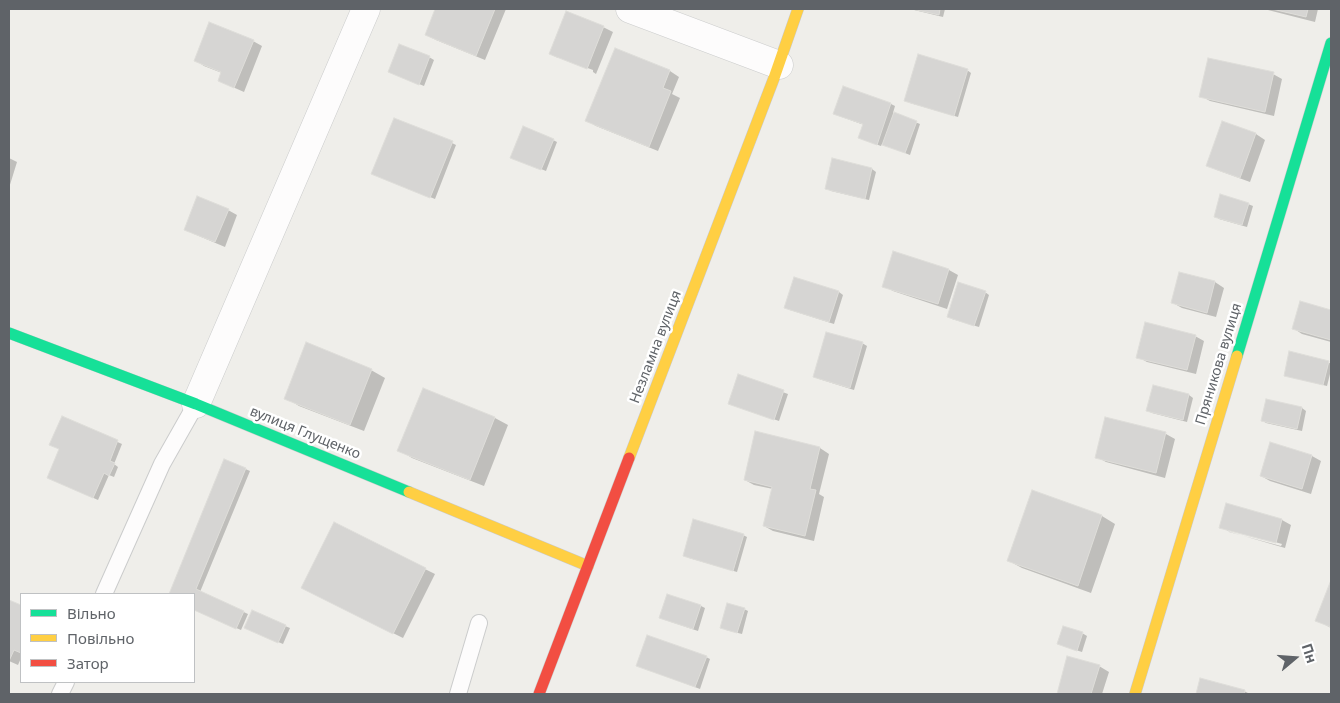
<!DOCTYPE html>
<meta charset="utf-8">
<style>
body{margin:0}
#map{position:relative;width:1340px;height:703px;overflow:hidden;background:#efeeea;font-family:"Noto Sans",sans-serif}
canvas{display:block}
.frame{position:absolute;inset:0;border:10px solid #5f6368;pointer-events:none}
.legend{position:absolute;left:20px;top:593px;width:175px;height:90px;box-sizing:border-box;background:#fff;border:1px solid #bfc1c3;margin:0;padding:6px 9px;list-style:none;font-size:15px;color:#5f6368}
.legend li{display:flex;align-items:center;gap:10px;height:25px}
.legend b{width:25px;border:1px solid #bfc1c3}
.north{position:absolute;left:1270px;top:633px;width:50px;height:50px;-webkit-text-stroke:4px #fff;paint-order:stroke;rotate:72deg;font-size:14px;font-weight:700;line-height:20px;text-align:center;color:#5f6368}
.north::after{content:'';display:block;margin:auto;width:18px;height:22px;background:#5f6368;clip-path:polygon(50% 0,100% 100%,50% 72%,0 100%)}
</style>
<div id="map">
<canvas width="1340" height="703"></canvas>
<div class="frame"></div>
<ul class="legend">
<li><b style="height:6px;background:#16e098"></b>Вільно</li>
<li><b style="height:6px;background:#ffcf43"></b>Повільно</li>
<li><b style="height:6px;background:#f24e42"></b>Затор</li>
</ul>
<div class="north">Пн</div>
</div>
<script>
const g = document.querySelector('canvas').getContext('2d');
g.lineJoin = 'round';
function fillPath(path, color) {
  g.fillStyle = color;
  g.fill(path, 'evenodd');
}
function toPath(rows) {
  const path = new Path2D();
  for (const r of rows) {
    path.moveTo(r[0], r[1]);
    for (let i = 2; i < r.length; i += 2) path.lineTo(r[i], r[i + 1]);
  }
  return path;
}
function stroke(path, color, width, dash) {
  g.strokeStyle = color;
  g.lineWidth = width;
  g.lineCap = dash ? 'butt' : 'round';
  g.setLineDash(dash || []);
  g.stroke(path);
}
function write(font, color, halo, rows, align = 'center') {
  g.font = font + ' "Noto Sans",sans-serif';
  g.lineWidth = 5;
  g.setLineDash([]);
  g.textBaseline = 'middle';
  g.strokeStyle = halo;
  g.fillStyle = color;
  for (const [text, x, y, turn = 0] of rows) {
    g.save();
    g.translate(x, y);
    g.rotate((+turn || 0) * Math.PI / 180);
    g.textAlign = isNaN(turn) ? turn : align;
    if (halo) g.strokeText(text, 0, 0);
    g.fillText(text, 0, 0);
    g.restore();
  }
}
const shadow = toPath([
 [437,9,506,9,485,60,436,40,426,35],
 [910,9,945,9,943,17],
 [1264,9,1318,9,1315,22],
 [603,27,613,32,596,74,593,72,593,70,558,57,558,58,550,54],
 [253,41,262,46,244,92,219,81,222,73,204,66,195,60],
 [615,50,670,71,679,77,672,94,680,98,658,151,596,126,587,121],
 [429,57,434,60,424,86,394,74],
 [967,70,971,73,958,117,910,103],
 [1273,74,1282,79,1274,116,1210,101,1201,96],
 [891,104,895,106,893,113,920,124,910,155,882,144,881,146,864,140,860,138,864,125,839,116],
 [1223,122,1256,134,1265,140,1250,182,1217,170,1207,165],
 [553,140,557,142,546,171,516,159],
 [452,143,456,145,435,199,377,176],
 [9,158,17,162,9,188],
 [833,160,872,169,876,172,869,200,831,191,826,188],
 [1248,204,1253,206,1247,227,1219,219,1215,216],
 [228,210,237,215,225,247,194,234,185,229],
 [949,270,958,275,947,309,893,291,884,286],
 [1180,273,1215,282,1224,288,1216,317,1182,308,1173,303],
 [839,292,843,295,834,324,790,310],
 [985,292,989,295,979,327,952,319],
 [1300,303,1331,311,1331,342,1302,334,1293,328],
 [1195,336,1204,341,1196,374,1147,362,1138,357],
 [862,343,867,346,854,390,819,379,814,377],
 [1328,362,1331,364,1331,370,1327,386,1290,377,1285,375],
 [371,370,385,378,364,431,299,406,286,398],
 [738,376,788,394,779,421,730,404],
 [1154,387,1189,395,1193,398,1187,422,1152,413,1148,411],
 [423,389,495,418,508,425,484,486,412,458,399,450],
 [1267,400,1302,408,1306,411,1302,431,1266,423,1262,420],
 [63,418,122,444,114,464,118,467,114,477,109,475,98,500,53,480,61,449],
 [1106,418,1166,434,1175,439,1165,478,1106,462,1097,457],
 [756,433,820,448,829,454,819,494,824,497,814,541,773,531,764,526,773,489,754,485,745,480],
 [1271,443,1312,456,1321,461,1311,494,1270,481,1261,476],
 [225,460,250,471,200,592,248,614,241,630,194,610,194,594,170,594],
 [1033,492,1102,516,1115,524,1091,593,1022,568,1009,561],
 [1227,504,1282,520,1291,525,1285,548,1230,532,1221,527],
 [1229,529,1282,544,1281,546,1229,532],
 [334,524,435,574,403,638,312,593],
 [743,535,747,537,737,572,689,558,685,556],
 [1331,583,1331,628,1316,620],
 [9,601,21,606,21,658,18,665,9,661],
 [701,606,705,608,698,631,665,620,661,618],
 [744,609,748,611,742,634,726,630,722,627],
 [285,626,290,628,283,644,250,630],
 [1082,633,1087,636,1082,652,1063,646],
 [706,657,710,659,700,689,638,666],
 [1068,657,1099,666,1109,672,1102,694,1058,694],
 [1201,680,1244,691,1250,694,1197,694]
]);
const building = toPath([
 [435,9,495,9,476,56,425,35,435,9],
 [912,9,940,9,939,15,912,9],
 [1272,9,1308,9,1306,17,1272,9],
 [566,11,604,26,587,69,549,54,566,11],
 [209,22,254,40,234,88,218,81,221,72,194,61,209,22],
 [399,44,430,56,419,85,388,72,399,44],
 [615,48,670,70,663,88,671,91,649,147,585,121,615,48],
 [918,54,968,69,954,116,904,101,918,54],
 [1208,58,1274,72,1265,112,1199,97,1208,58],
 [843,86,891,103,877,145,858,138,863,124,833,114,843,86],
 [894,112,917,121,905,153,882,145,894,112],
 [394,118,453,141,430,198,371,174,394,118],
 [1222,121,1256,133,1240,178,1206,166,1222,121],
 [523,126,554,139,541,170,510,158,523,126],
 [832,158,872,168,865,199,825,189,832,158],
 [1220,194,1249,203,1242,225,1214,217,1220,194],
 [197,196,229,209,215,242,184,230,197,196],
 [893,251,949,269,938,304,882,287,893,251],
 [1179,272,1215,281,1207,313,1171,303,1179,272],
 [794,277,839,291,829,322,784,308,794,277],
 [958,282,986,291,974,326,947,317,958,282],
 [1300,301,1331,310,1331,340,1292,329,1300,301],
 [1145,322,1196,335,1187,370,1136,358,1145,322],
 [826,332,863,342,850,388,813,377,826,332],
 [306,342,372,369,350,425,284,399,306,342],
 [1289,351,1329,361,1323,385,1284,376,1289,351],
 [738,374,784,390,774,420,728,404,738,374],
 [1153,385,1189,394,1183,420,1146,411,1153,385],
 [423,388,495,417,470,480,397,451,423,388],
 [1266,399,1302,407,1297,429,1261,421,1266,399],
 [62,416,118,440,110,461,115,463,109,476,104,473,93,498,47,478,59,449,49,445,62,416],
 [1105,417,1166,432,1156,473,1095,458,1105,417],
 [755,431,820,447,810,489,816,490,805,536,763,526,772,487,744,480,755,431],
 [1270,442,1312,455,1302,489,1260,476,1270,442],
 [224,459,246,468,196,589,244,611,236,629,194,610,194,594,169,594,224,459],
 [1032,490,1102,515,1078,586,1007,561,1032,490],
 [1226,503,1282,519,1276,543,1219,528,1226,503],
 [693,519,744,534,733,571,683,556,693,519],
 [334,522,426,568,393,634,301,588,334,522],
 [1331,580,1331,627,1315,621,1331,580],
 [667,594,701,605,693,629,659,618,667,594],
 [9,600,21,605,21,653,14,650,9,661,9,600],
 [727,603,745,608,737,633,720,628,727,603],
 [252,610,286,625,278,643,244,628,252,610],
 [1063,626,1083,632,1077,651,1057,644,1063,626],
 [647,635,707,656,695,687,636,666,647,635],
 [1067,656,1100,665,1091,694,1057,694,1067,656],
 [1200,678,1245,690,1244,694,1196,694,1200,678]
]);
const lane = toPath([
 [104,594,162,464,196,404],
 [60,694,66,682],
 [458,694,479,623]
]);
const street = toPath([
 [630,9,779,65],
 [196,404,366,9]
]);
const fast = toPath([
 [9,333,196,404,409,492],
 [1237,356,1331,43]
]);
const slow = toPath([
 [629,458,774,78,798,9],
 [409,492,588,566],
 [1135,694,1237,356]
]);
const jam = toPath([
 [539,694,629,458]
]);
const streetNames = [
 ["Незламна вулиця",656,347,-69],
 ["Пряникова вулиця",1219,364,-73],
 ["вулиця Глущенко",305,433,22]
];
fillPath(shadow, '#0003');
fillPath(building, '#d6d5d3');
stroke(building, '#deddd9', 1);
stroke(lane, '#cbcccc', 18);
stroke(street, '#cbcccc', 29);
stroke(fast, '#cacacb', 12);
stroke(slow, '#cacacb', 12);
stroke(jam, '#cacacb', 12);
stroke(lane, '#fdfcfc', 16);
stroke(street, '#fdfcfc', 28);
stroke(fast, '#16e098', 11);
stroke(slow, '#ffcf43', 11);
stroke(jam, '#f24e42', 11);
write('14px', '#5f6368', '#fff', streetNames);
</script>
